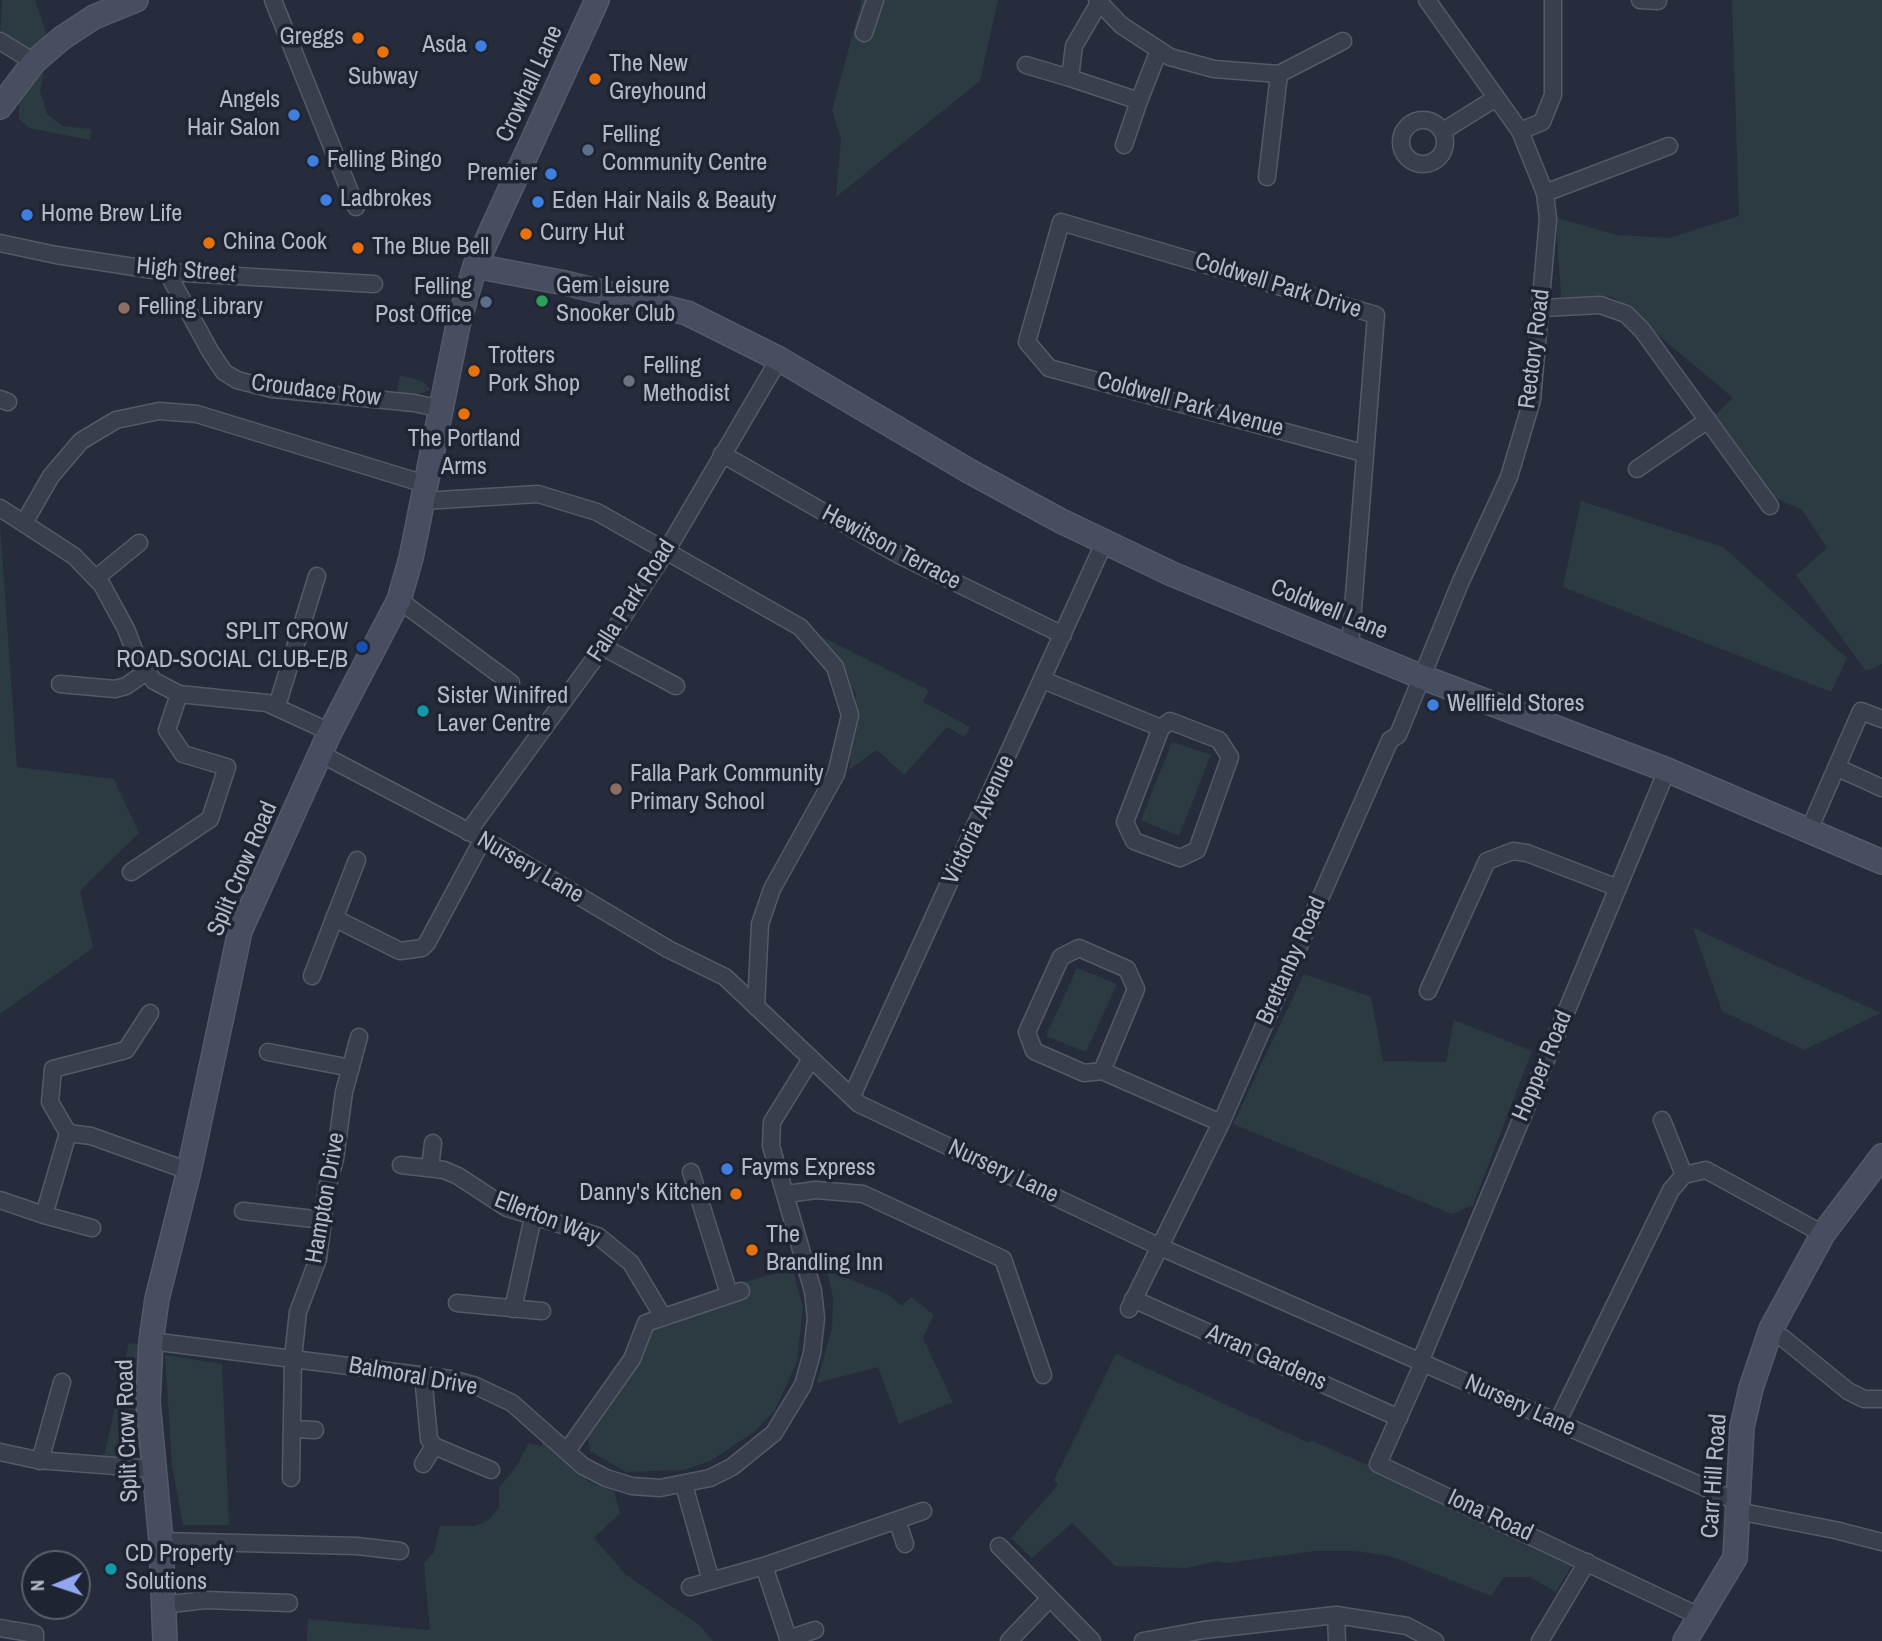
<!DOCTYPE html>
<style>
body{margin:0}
#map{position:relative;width:1882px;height:1641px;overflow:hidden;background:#262c3c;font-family:"Archivo Narrow",sans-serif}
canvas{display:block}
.north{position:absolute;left:21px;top:1550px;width:70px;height:70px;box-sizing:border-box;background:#1f2432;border:2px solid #5b606e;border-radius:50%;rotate:268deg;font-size:19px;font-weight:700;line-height:28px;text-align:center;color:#b6bac8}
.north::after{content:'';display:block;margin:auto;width:24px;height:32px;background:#92a7f0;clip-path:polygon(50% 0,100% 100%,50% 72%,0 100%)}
</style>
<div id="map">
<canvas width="1882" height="1641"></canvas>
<div class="north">N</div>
</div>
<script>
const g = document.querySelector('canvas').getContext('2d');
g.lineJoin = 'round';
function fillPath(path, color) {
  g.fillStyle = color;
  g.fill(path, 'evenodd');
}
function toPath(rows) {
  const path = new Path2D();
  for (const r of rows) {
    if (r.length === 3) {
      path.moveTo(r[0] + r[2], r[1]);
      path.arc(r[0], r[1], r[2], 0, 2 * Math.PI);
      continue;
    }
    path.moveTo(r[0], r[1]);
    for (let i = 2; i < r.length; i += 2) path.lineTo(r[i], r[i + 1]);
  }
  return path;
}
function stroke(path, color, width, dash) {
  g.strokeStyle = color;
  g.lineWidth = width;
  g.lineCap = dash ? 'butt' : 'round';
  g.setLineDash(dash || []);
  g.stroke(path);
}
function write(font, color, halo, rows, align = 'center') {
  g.font = font + ' "Archivo Narrow",sans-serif';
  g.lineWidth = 7;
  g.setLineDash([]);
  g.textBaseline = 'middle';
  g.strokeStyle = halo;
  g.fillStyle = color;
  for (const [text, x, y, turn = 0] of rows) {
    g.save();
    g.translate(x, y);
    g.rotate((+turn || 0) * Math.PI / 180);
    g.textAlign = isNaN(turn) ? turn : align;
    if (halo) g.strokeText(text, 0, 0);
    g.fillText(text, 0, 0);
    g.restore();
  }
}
const green = toPath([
 [2,0,35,0,50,44,34,58,0,37],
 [862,0,998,0,980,81,836,197,841,138,832,110],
 [1732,0,1882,0,1882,664,1866,671,1796,575,1827,548,1802,510,1771,496,1715,415,1733,398,1613,297,1561,297,1556,218,1618,235,1669,238,1739,216],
 [45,65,40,91,47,114,63,126,91,129,90,140,29,128,19,119,19,104,27,86],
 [400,375,424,382,430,390,417,395,397,392],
 [1581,501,1723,547,1847,658,1831,692,1563,587],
 [0,523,17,767,114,779,139,833,80,891,93,948,0,1014],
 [822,637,929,690,923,702,970,727,965,737,947,727,904,775,877,750,849,770,856,694],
 [1172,742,1211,755,1179,836,1141,820],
 [1693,928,1881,1013,1804,1050,1722,1011],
 [1077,968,1117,984,1086,1052,1046,1036],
 [1304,974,1371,997,1383,1061,1446,1062,1454,1020,1532,1051,1473,1205,1452,1214,1233,1124],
 [792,1268,803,1307,797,1362,775,1410,754,1432,710,1461,684,1470,626,1472,590,1451,588,1434,638,1365,651,1325,745,1294,742,1283],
 [827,1270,889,1295,902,1306,911,1297,934,1315,923,1338,953,1402,899,1424,878,1367,817,1383,832,1328,833,1297],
 [129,1343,138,1344,140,1443,137,1454,129,1462,104,1457],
 [1116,1354,1309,1443,1310,1440,1578,1556,1556,1592,1530,1577,1504,1577,1491,1596,1390,1556,1355,1551,1315,1551,1227,1563,1217,1561,1187,1568,1115,1566,1072,1523,1032,1558,1011,1538,1058,1485,1054,1480],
 [165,1355,222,1364,229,1525,183,1525,172,1465],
 [543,1437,589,1482,614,1491,620,1513,594,1538,625,1574,699,1625,713,1641,307,1641,308,1619,430,1630,424,1563,434,1552,440,1526,475,1526,490,1519,499,1507,499,1488,516,1467,529,1443,542,1446]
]);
const street = toPath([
 [273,0,356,207],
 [1097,0,1121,25,1170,57,1214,69,1279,74,1343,41],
 [1640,0,1658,1],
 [1099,3,1074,46,1070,78,1139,101,1159,50],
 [864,33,875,0],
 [0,41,34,62],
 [1026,65,1070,78],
 [1423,142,22],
 [1443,131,1496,98],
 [1520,131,1542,122,1553,95,1553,0],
 [1124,145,1139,101],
 [1267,177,1279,74],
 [1545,193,1669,146],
 [0,243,56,255,167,272,374,284],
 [167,272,210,351,224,372,237,380,272,389,414,403,442,409],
 [1543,308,1600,305,1626,314,1642,330,1770,506],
 [0,399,8,402],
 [722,454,899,555,1063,635],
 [1637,469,1708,420],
 [423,501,538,494,597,512,800,627,835,667,850,715,836,774,772,889,760,924,756,1007],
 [0,508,74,556,102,585,126,629,138,660,154,681,179,694,267,703,330,732],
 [24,523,51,476,81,441,116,420,159,411,197,414,425,484],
 [96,578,139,543],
 [399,600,511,683],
 [603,647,676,686],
 [1350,647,1376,315,1061,222,1027,342,1049,368,1363,453],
 [1043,680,1161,728,1170,721,1219,740,1230,757,1197,850,1180,858,1134,841,1125,822,1161,728],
 [60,684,115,689,126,686,146,672],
 [277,706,317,576],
 [321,754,483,839,668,949,725,977,859,1104,1158,1246,1738,1502],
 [1838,768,1882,788],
 [1809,830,1861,711,1882,719],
 [468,832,603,647,667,550,779,359],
 [131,872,210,819,227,767,183,754,167,730,179,694],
 [334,918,400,951,422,948,427,943,483,839],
 [312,976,357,860],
 [1428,991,1487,861,1513,851,1527,853,1618,888],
 [268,1052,351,1068],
 [1102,1071,1136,989,1127,969,1079,948,1061,957,1027,1032,1034,1051,1084,1073,1102,1071,1221,1123],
 [852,1096,1104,543],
 [1662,1120,1684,1175],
 [68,1133,50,1102,53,1069,126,1050,150,1013],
 [401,1165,444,1170,458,1176,507,1208,598,1236,631,1263,662,1315],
 [430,1168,433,1143],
 [691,1172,729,1294],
 [786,1194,816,1190,863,1194,1003,1259,1043,1375],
 [0,1200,44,1215,68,1133,91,1136,189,1171],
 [243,1211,323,1220],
 [44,1215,92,1228],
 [1133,1299,1399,1418],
 [457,1303,542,1311],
 [513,1309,533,1217],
 [1129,1309,1221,1123,1390,740,1398,735,1461,581,1509,477,1532,400,1548,219,1545,193,1520,131,1427,0],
 [1783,1338,1848,1391,1864,1399,1882,1399],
 [151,1341,451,1379,476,1386,512,1403,583,1466,606,1478,632,1486,660,1488,710,1478,732,1467,774,1433,803,1385,812,1353,816,1318,813,1291,771,1146,772,1122,811,1059],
 [1420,1362,1667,770],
 [1423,1363,1378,1464,1701,1617],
 [423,1375,429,1439,434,1446,491,1470],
 [1557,1423,1671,1190,1684,1175,1706,1170,1823,1234],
 [292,1429,315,1430],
 [567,1451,632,1359,646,1323,741,1291],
 [0,1452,37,1460,154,1469],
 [40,1461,62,1382],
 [423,1464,434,1446],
 [291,1478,293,1358,298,1312,318,1259,327,1188,335,1159,344,1092,359,1037],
 [684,1485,711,1581],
 [1737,1511,1835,1530,1882,1542],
 [897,1520,905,1544],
 [161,1541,357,1546,400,1551],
 [999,1546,1092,1641],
 [764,1566,789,1641],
 [690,1587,764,1566,923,1511],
 [162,1605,205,1600,289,1603],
 [1336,1615,1337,1641],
 [0,1628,35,1634,35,1641],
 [788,1639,815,1630],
 [1009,1641,1050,1598],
 [1143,1641,1204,1630,1336,1615,1407,1626,1435,1641],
 [1540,1641,1587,1562]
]);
const secondary = toPath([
 [0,107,34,62,62,38,94,17,136,0],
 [475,266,565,283,687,313,779,359,969,471,1061,521,1172,574,1422,677,1667,770,1882,862],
 [165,1641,161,1541,148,1402,151,1341,157,1299,189,1171,240,931,330,732,399,600,411,558,458,325,475,266,597,0],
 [1685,1641,1735,1558,1742,1427,1751,1388,1771,1329,1823,1234,1882,1156]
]);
const markers = [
 [358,38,7,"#e8710a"],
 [481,46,7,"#3f7fe0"],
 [383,52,7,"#e8710a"],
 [595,79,7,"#e8710a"],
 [294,115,7,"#3f7fe0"],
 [588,150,7,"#5c6f8a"],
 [313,161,7,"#3f7fe0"],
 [551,174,7,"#3f7fe0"],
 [326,200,7,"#3f7fe0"],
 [538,202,7,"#3f7fe0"],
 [27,215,7,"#3f7fe0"],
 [526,234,7,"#e8710a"],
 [209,243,7,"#e8710a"],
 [358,248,7,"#e8710a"],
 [542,301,7,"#2e9e5b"],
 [486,302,7,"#5c6f8a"],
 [124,308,7,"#8d6e63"],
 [474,371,7,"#e8710a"],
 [629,381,7,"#6b7280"],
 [464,414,7,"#e8710a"],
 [362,647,7,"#1a4fb4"],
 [1433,705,7,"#3f7fe0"],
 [423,711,7,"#0f9aa8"],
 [616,789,7,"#8d6e63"],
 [727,1169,7,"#3f7fe0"],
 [736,1194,7,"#e8710a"],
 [752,1250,7,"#e8710a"],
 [111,1569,7,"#0f9aa8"]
];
const poiNames = [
 ["Greggs",344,38,"right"],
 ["Asda",467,46,"right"],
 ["The New",609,65],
 ["Greyhound",609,93],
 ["Subway",383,78,"center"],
 ["Angels",280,101,"right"],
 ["Hair Salon",280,129,"right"],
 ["Felling",602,136],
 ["Community Centre",602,164],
 ["Felling Bingo",327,161],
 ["Premier",537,174,"right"],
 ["Ladbrokes",340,200],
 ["Eden Hair Nails & Beauty",552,202],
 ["Home Brew Life",41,215],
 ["Curry Hut",540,234],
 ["China Cook",223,243],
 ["The Blue Bell",372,248],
 ["Gem Leisure",556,287],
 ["Snooker Club",556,315],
 ["Felling",472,288,"right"],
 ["Post Office",472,316,"right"],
 ["Felling Library",138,308],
 ["Trotters",488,357],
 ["Pork Shop",488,385],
 ["Felling",643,367],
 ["Methodist",643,395],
 ["The Portland",464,440,"center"],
 ["Arms",464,468,"center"],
 ["SPLIT CROW",348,633,"right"],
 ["ROAD-SOCIAL CLUB-E/B",348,661,"right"],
 ["Sister Winifred",437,697],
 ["Laver Centre",437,725],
 ["Wellfield Stores",1447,705],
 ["Falla Park Community",630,775],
 ["Primary School",630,803],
 ["Fayms Express",741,1169],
 ["Danny's Kitchen",722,1194,"right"],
 ["The",766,1236],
 ["Brandling Inn",766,1264],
 ["CD Property",125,1555],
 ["Solutions",125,1583]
];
const streetNames = [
 ["Crowhall Lane",530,84,-65],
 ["High Street",186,271,5],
 ["Coldwell Park Drive",1278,286,17],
 ["Rectory Road",1535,349,-83],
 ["Croudace Row",316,391,7],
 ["Coldwell Park Avenue",1190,405,15],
 ["Hewitson Terrace",891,548,28],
 ["Falla Park Road",632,601,-57],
 ["Coldwell Lane",1329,610,22],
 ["Victoria Avenue",979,820,-65],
 ["Nursery Lane",530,868,30],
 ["Split Crow Road",243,869,-67],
 ["Brettanby Road",1292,961,-66],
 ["Hopper Road",1543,1066,-67],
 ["Nursery Lane",1003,1172,25],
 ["Hampton Drive",326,1198,-80],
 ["Ellerton Way",547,1219,21],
 ["Arran Gardens",1266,1358,24],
 ["Balmoral Drive",413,1377,10],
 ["Nursery Lane",1520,1406,24],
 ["Split Crow Road",128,1431,-92],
 ["Carr Hill Road",1715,1476,-86],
 ["Iona Road",1490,1516,25]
];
fillPath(green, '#2b3b41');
stroke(street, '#555a68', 19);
stroke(secondary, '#555a68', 26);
stroke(street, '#3a3f4d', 16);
stroke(secondary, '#484d5f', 23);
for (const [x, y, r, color] of markers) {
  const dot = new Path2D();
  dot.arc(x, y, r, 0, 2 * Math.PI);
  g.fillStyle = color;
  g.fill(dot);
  stroke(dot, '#1f2432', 2.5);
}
write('24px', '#b6bac8', '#1f2432', poiNames, 'left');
write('24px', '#b6bac8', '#1f2432', streetNames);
</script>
